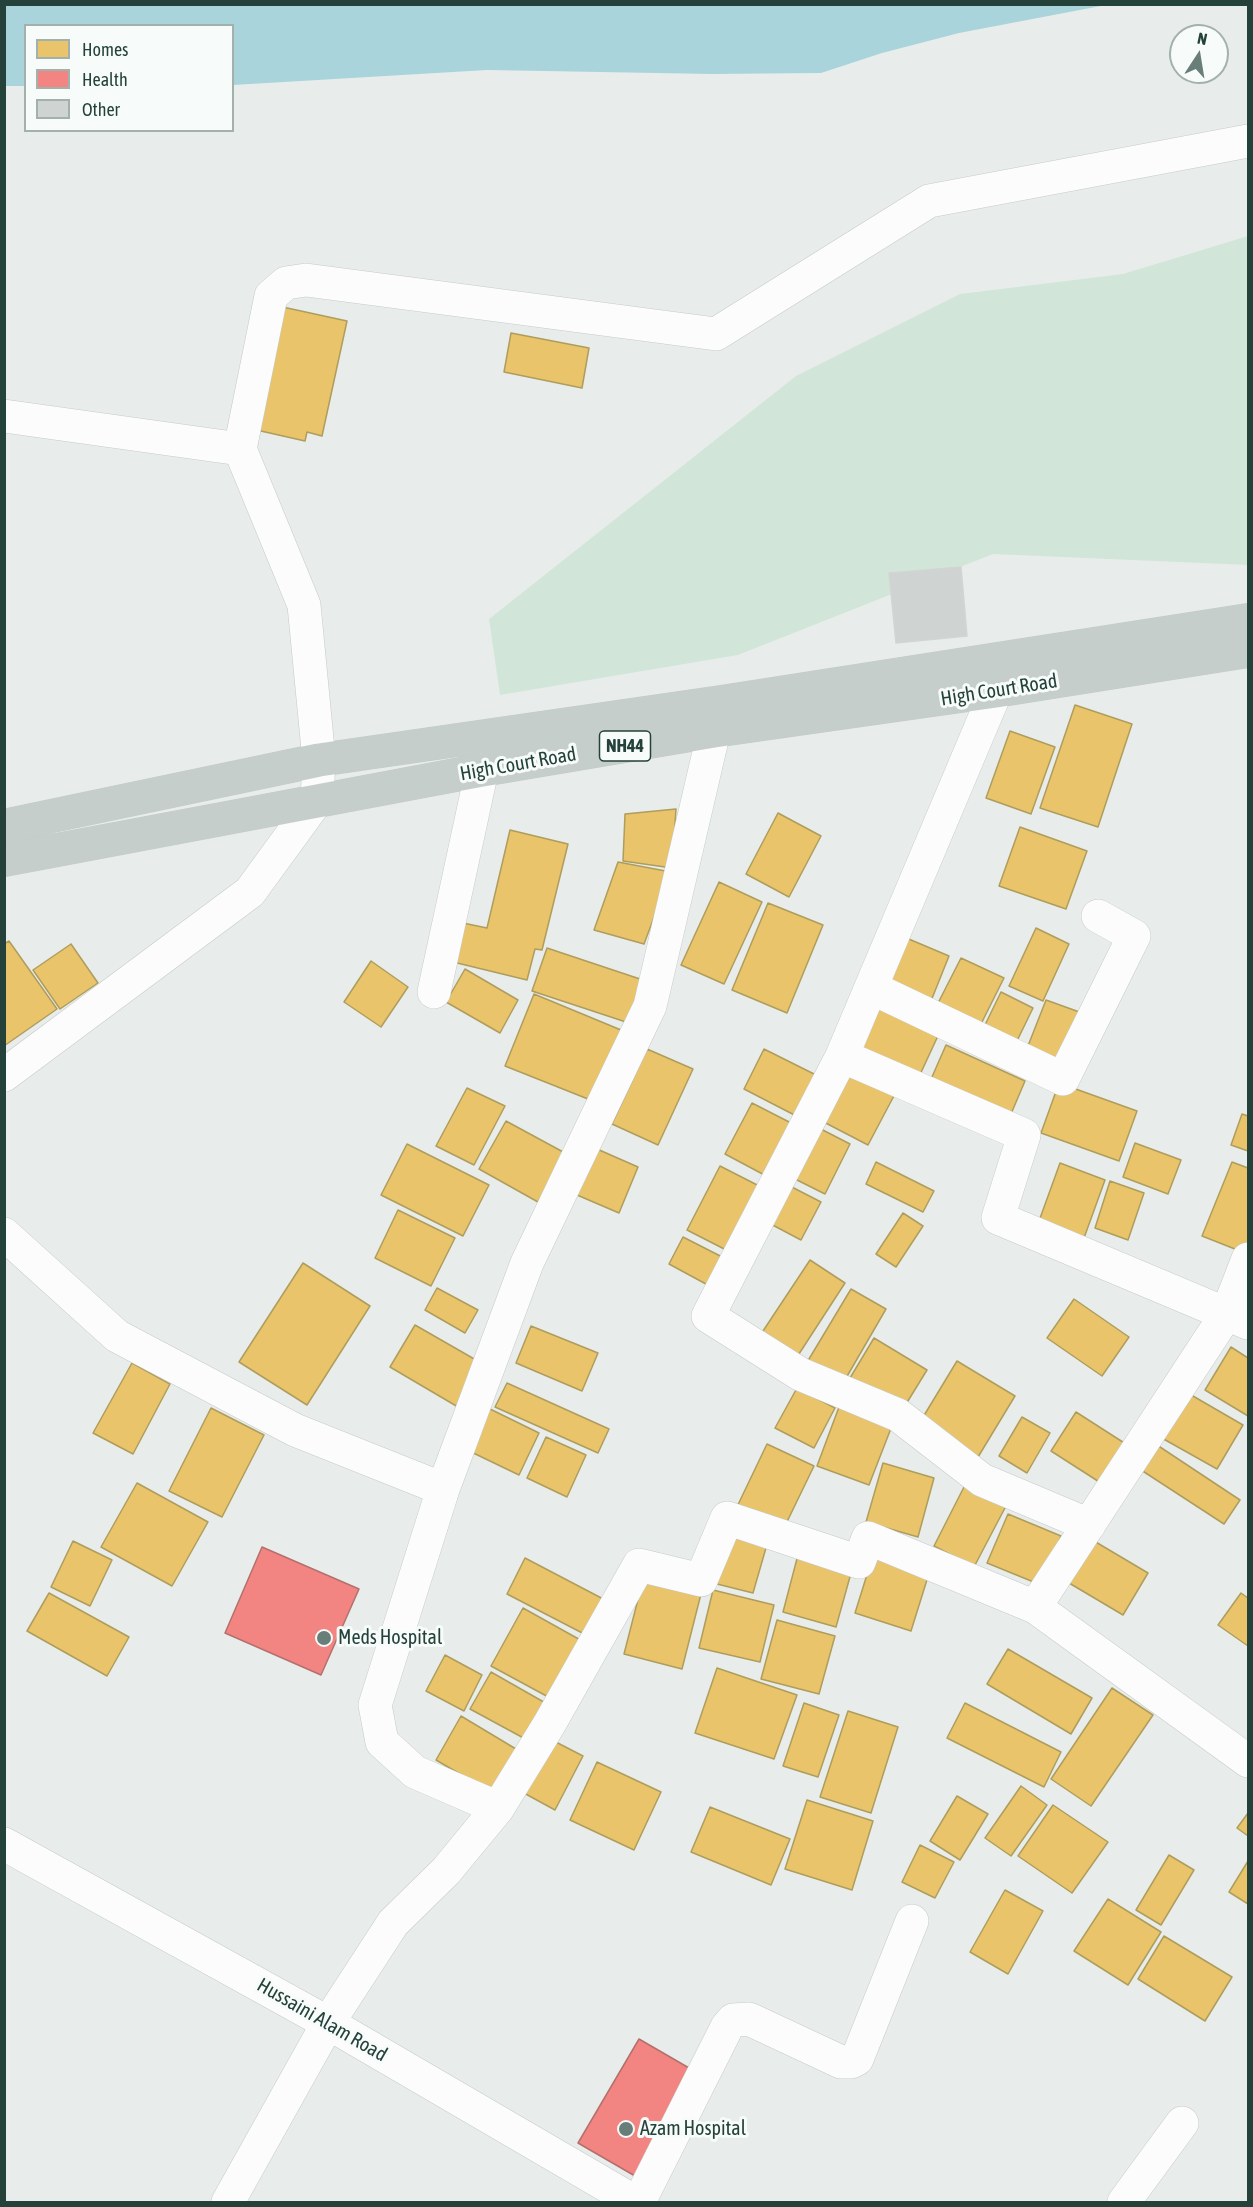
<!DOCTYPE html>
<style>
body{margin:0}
#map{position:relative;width:1253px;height:2207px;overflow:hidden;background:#e8edeb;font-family:"Asap Condensed",sans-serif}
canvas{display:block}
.frame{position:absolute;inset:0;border:6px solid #24423a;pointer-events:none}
.legend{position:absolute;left:24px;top:24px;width:210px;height:108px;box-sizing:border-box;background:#f7fbf9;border:2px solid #a3b1ad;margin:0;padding:8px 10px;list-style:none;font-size:18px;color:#24423a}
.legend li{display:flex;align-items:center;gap:12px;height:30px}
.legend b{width:30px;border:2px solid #a3b1ad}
.north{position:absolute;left:1169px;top:24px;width:60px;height:60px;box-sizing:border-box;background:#f7fbf9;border:2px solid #a3b1ad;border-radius:50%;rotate:12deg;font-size:16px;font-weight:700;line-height:24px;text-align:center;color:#24423a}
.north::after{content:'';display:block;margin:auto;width:21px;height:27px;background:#697e78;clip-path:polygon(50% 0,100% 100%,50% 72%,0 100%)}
</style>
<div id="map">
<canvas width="1253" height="2207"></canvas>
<div class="frame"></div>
<ul class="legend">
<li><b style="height:16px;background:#e9c46a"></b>Homes</li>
<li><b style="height:16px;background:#f28482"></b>Health</li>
<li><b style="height:16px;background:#cfd4d2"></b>Other</li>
</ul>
<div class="north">N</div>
</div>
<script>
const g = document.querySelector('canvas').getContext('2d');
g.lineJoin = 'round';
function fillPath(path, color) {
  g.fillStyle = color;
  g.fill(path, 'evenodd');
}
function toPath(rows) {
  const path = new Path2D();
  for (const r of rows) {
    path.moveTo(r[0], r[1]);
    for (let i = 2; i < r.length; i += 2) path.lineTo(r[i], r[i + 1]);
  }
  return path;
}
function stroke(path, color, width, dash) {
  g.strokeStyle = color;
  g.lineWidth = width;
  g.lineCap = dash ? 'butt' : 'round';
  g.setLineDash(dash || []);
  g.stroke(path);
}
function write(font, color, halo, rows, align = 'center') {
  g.font = font + ' "Asap Condensed",sans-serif';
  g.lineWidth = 6;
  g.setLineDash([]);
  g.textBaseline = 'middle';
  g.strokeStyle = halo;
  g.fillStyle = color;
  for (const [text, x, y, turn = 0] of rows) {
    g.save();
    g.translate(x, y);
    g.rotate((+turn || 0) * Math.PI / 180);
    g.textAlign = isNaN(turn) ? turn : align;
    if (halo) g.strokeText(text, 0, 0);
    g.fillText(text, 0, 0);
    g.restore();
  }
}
const green = toPath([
 [1248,236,1248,565,993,554,738,655,500,695,489,619,796,376,960,294,1123,274]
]);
const water = toPath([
 [4,5,5,4,1106,5,959,33,882,53,821,73,712,74,487,70,233,85,232,26,26,26,25,86,5,86]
]);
const homes = toPath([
 [278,306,347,321,322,436,307,432,305,441,252,429,278,306],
 [511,333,589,348,582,388,504,372,511,333],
 [1075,705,1132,724,1098,827,1040,808,1075,705],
 [1010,731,1055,747,1031,814,986,798,1010,731],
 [676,809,672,868,623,861,625,814,676,809],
 [778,813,821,836,789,897,746,874,778,813],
 [1020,827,1087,851,1066,909,999,886,1020,827],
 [510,830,568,844,542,950,535,949,527,980,453,962,463,923,487,928,510,830],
 [618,862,671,872,644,944,594,930,618,862],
 [719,882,762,902,724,984,681,965,719,882],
 [768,903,823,925,787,1013,732,990,768,903],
 [1036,928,1069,944,1043,1001,1009,986,1036,928],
 [904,937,949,956,929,1006,884,988,904,937],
 [9,941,57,1009,4,1046,4,944,9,941],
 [71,944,98,983,60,1009,33,970,71,944],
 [547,948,646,981,632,1024,532,991,547,948],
 [961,958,1004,978,978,1030,935,1009,961,958],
 [371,961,408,987,381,1027,344,1002,371,961],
 [465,969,518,1000,500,1033,446,1002,465,969],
 [1001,992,1033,1008,1015,1045,983,1029,1001,992],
 [875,993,943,1025,918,1079,850,1048,875,993],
 [534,994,621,1030,593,1101,505,1066,534,994],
 [1046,1000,1085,1014,1062,1071,1024,1056,1046,1000],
 [946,1045,1025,1081,1008,1121,928,1086,946,1045],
 [647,1049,693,1069,658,1145,612,1124,647,1049],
 [764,1049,826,1080,806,1121,744,1089,764,1049],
 [845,1065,896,1092,868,1145,816,1118,845,1065],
 [1059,1083,1137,1111,1119,1161,1041,1133,1059,1083],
 [467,1088,505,1106,474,1165,436,1146,467,1088],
 [752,1103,797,1126,770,1178,725,1154,752,1103],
 [1242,1114,1248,1116,1248,1151,1231,1145,1242,1114],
 [506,1121,565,1153,538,1202,479,1169,506,1121],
 [815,1126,850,1144,825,1194,789,1176,815,1126],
 [1135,1143,1181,1160,1168,1194,1123,1177,1135,1143],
 [407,1144,489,1185,463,1236,381,1195,407,1144],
 [597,1149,638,1167,619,1213,577,1195,597,1149],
 [876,1162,934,1191,923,1212,866,1184,876,1162],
 [1232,1162,1248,1168,1248,1244,1245,1253,1202,1236,1232,1162],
 [1060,1163,1105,1180,1084,1238,1039,1221,1060,1163],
 [720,1166,767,1190,734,1254,687,1230,720,1166],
 [1110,1181,1144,1193,1128,1240,1095,1228,1110,1181],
 [786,1184,821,1202,801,1240,765,1221,786,1184],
 [398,1210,455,1238,431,1286,375,1258,398,1210],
 [903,1213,923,1226,896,1267,876,1254,903,1213],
 [683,1237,732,1262,717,1290,669,1264,683,1237],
 [810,1260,845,1283,797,1357,761,1334,810,1260],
 [303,1263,370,1306,307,1405,239,1362,303,1263],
 [437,1288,478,1310,465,1333,425,1310,437,1288],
 [851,1289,886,1309,842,1385,806,1364,851,1289],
 [1074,1299,1129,1337,1102,1376,1047,1338,1074,1299],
 [415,1325,483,1364,458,1407,390,1367,415,1325],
 [531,1326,598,1353,582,1391,516,1363,531,1326],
 [874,1338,927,1370,903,1409,850,1378,874,1338],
 [1231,1347,1248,1358,1248,1416,1205,1390,1231,1347],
 [957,1361,1015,1396,975,1462,917,1427,957,1361],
 [132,1363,170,1384,133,1454,93,1433,132,1363],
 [507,1383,609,1429,598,1453,495,1407,507,1383],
 [797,1388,835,1408,814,1448,775,1428,797,1388],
 [1186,1392,1243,1425,1217,1469,1160,1437,1186,1392],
 [842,1399,895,1418,869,1485,817,1466,842,1399],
 [486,1407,539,1433,519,1475,465,1449,486,1407],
 [211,1408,264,1435,222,1517,169,1491,211,1408],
 [1076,1412,1129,1446,1104,1485,1051,1451,1076,1412],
 [1022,1417,1050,1433,1027,1473,999,1456,1022,1417],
 [546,1437,586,1455,567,1497,527,1478,546,1437],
 [1154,1443,1240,1500,1224,1524,1138,1468,1154,1443],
 [767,1444,814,1466,784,1528,734,1513,767,1444],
 [883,1463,934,1478,918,1537,866,1522,883,1463],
 [137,1483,208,1522,172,1586,101,1547,137,1483],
 [965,1485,1006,1506,974,1567,934,1546,965,1485],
 [1008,1514,1061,1536,1041,1585,987,1563,1008,1514],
 [733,1523,770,1534,753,1593,717,1584,733,1523],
 [1089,1538,1148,1573,1123,1615,1064,1580,1089,1538],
 [73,1541,112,1560,90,1606,51,1587,73,1541],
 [875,1549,931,1567,911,1631,855,1613,875,1549],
 [799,1551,853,1566,836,1627,783,1612,799,1551],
 [525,1558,609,1602,590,1637,507,1594,525,1558],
 [644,1576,702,1590,682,1669,624,1654,644,1576],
 [713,1590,774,1605,760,1662,699,1648,713,1590],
 [49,1593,129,1637,107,1676,27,1631,49,1593],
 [1241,1593,1248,1598,1248,1646,1218,1625,1241,1593],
 [523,1608,584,1642,552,1699,491,1666,523,1608],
 [777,1620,835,1636,819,1694,761,1679,777,1620],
 [1008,1649,1092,1698,1071,1734,987,1684,1008,1649],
 [445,1655,482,1675,464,1711,426,1691,445,1655],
 [717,1668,797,1695,774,1759,695,1733,717,1668],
 [491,1672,549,1705,529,1741,470,1709,491,1672],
 [1112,1688,1153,1715,1091,1806,1051,1779,1112,1688],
 [804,1703,839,1715,818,1777,783,1766,804,1703],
 [965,1703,1061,1752,1044,1787,947,1738,965,1703],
 [848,1711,898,1727,871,1813,820,1797,848,1711],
 [461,1716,516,1749,491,1792,436,1760,461,1716],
 [550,1739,583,1756,555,1810,522,1792,550,1739],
 [597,1762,661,1792,634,1850,570,1820,597,1762],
 [1021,1786,1047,1805,1011,1856,985,1838,1021,1786],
 [957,1796,988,1814,960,1860,930,1841,957,1796],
 [807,1800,873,1821,852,1890,785,1869,807,1800],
 [1053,1805,1108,1842,1072,1893,1018,1856,1053,1805],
 [710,1807,790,1839,771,1885,691,1852,710,1807],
 [1248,1813,1248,1836,1237,1828,1248,1813],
 [920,1845,954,1862,935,1898,902,1882,920,1845],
 [1169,1855,1194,1870,1161,1925,1136,1910,1169,1855],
 [1248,1861,1248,1904,1229,1892,1248,1861],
 [1005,1890,1043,1911,1008,1974,970,1952,1005,1890],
 [1108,1899,1161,1932,1128,1985,1074,1951,1108,1899],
 [1164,1936,1232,1977,1205,2021,1138,1979,1164,1936]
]);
const health = toPath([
 [262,1547,359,1589,321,1675,225,1633,262,1547],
 [639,2039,696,2072,635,2176,578,2143,639,2039]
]);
const building = toPath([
 [961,567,967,636,896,643,889,573,961,567]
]);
const minor = toPath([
 [4,416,240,449,304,605,319,760,317,800,250,892,4,1075],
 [240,449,271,296,286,283,306,280,716,334,929,201,1248,141],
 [996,691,842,1056,708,1316,800,1374,898,1415,982,1480,1089,1525],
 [872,988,1063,1079,1134,936,1098,916],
 [434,992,482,770],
 [842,1056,1024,1135,998,1218,1248,1323],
 [4,1234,117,1336,295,1430,443,1489],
 [1035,1607,1227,1313,1248,1259],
 [498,1808,415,1772,382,1742,375,1705,443,1489,527,1263,650,1006,714,731],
 [228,2202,328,2023,393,1923,446,1871,498,1808,550,1723,639,1565,701,1580,727,1518,859,1562,868,1538,1035,1607,1248,1761],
 [639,2202,727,2027,733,2020,749,2019,841,2062,851,2062,857,2059,912,1921],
 [1124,2202,1182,2123]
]);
const secondary = toPath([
 [4,1844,328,2023,635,2202]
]);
const trunk = toPath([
 [4,826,319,760,721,702,1248,620],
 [4,860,482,770,714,731,996,691,1248,651]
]);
const markers = [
 [324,1638,8,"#697e78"],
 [626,2129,8,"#697e78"]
];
const shields = [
 [625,746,51]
];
const shieldNames = [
 ["NH44",625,746]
];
const streetNames = [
 ["High Court Road",999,690,-9],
 ["High Court Road",518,764,-10],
 ["Hussaini Alam Road",322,2020,30]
];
const poiNames = [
 ["Meds Hospital",338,1638],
 ["Azam Hospital",640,2129]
];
fillPath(green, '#d1e6d8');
fillPath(water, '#a9d4db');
fillPath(homes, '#e9c46a');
stroke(homes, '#ae9d5c', 1.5);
fillPath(health, '#f28482');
stroke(health, '#b4706c', 1.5);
fillPath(building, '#cfd4d2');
stroke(building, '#d1d6d4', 1.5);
stroke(minor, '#c5cac8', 34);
stroke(secondary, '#c3cbc8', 34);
stroke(trunk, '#c3ccc9', 34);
stroke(minor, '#fcfcfc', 33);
stroke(secondary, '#fcfcfc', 33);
stroke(trunk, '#c6cecc', 33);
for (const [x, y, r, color] of markers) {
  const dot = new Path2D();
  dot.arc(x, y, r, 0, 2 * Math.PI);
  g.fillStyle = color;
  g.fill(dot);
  stroke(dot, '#f7fbf9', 2);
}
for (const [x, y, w] of shields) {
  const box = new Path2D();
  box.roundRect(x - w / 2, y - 15, w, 30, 4.5);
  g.fillStyle = '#f7fbf9';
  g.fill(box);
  stroke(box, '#24423a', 1.5);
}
write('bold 18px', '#24423a', null, shieldNames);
write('20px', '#24423a', '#f7fbf9', streetNames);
write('20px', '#24423a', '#f7fbf9', poiNames, 'left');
</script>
